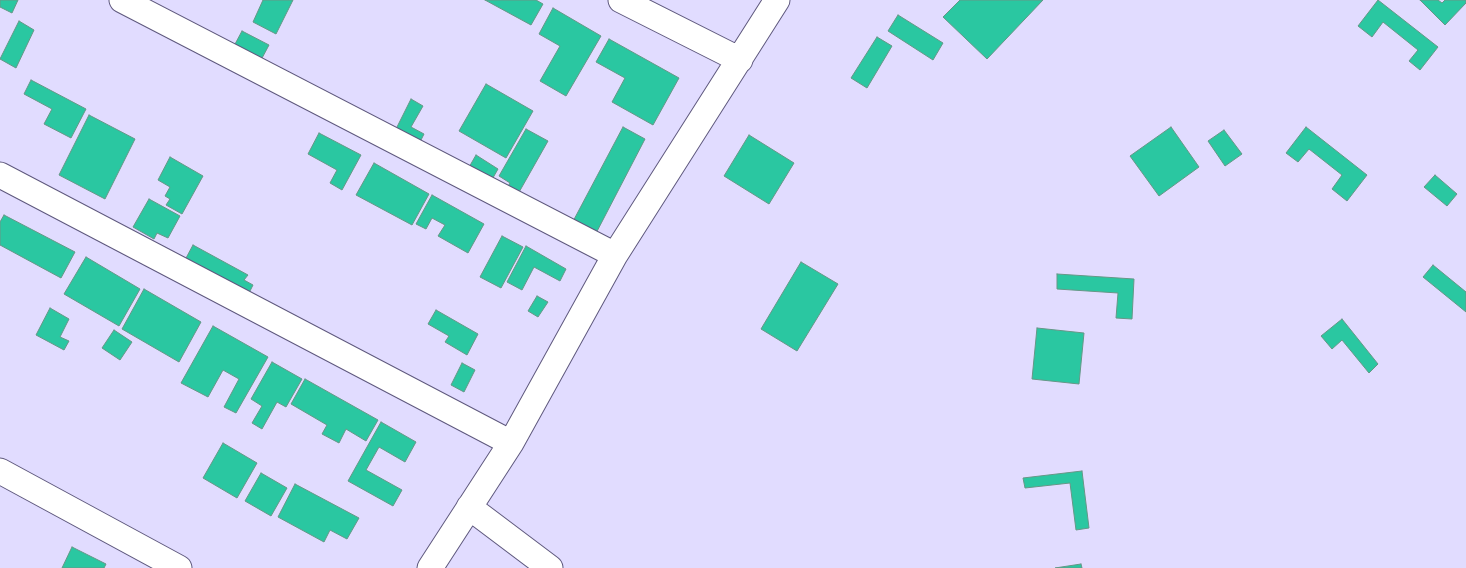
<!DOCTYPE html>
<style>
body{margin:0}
canvas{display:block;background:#e1dcff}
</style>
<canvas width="1466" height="568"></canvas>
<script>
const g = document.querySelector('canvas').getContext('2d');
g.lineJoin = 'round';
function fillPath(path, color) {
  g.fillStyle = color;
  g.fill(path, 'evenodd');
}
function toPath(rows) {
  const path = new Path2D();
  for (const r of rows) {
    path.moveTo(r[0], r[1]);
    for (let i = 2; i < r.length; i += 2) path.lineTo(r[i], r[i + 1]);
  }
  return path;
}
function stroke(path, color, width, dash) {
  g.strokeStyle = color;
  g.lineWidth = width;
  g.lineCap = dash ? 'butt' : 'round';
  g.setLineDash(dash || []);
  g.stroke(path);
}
const building = toPath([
 [0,0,18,0,12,13,0,7,0,0],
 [263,0,293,0,276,34,253,22,263,0],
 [485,0,536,0,543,4,531,25,485,0],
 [960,0,1043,0,987,59,943,17,960,0],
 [1378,0,1438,47,1420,70,1409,61,1418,50,1383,22,1372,37,1358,26,1378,0],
 [1420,0,1438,0,1442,3,1445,0,1466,0,1466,3,1445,25,1420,0],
 [553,8,601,36,566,96,540,81,560,46,539,34,553,8],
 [898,15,943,43,933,60,888,31,898,15],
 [19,21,34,30,16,68,0,59,19,21],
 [242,31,269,45,261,60,234,46,242,31],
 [877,37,892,46,867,88,851,78,877,37],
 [609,39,679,78,653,125,612,102,625,78,596,62,609,39],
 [31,80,86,109,71,138,44,124,52,109,24,94,31,80],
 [486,84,533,111,506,158,459,131,486,84],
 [411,99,423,106,411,127,424,134,420,142,396,129,411,99],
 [89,115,135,139,105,199,59,175,89,115],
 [623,127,645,139,593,239,570,227,623,127],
 [1171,127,1199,167,1159,196,1130,156,1171,127],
 [1306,127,1367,175,1347,201,1332,189,1342,175,1309,149,1298,162,1286,153,1306,127],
 [526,129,548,141,518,194,507,188,510,183,499,176,526,129],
 [1224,130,1242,154,1225,166,1208,141,1224,130],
 [319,133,361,155,342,190,330,183,337,170,308,154,319,133],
 [749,135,794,163,769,204,724,176,749,135],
 [476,155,498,169,490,183,468,169,476,155],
 [170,157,203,176,182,214,166,205,170,199,165,196,170,187,158,180,170,157],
 [374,163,429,194,412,225,356,195,374,163],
 [1435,175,1457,194,1447,206,1424,187,1435,175],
 [432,195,484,224,468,253,438,236,445,225,432,218,426,229,416,224,432,195],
 [149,199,180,216,168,238,157,233,154,239,133,227,149,199],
 [4,215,75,252,61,278,0,245,0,222,4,215],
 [502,236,523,247,501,288,480,277,502,236],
 [193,245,248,275,244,280,253,285,248,295,185,260,193,245],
 [526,246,566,269,560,281,534,267,522,290,507,282,526,246],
 [86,257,140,289,119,326,64,294,86,257],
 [801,262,838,284,797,351,761,329,801,262],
 [1433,265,1466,292,1466,312,1423,277,1433,265],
 [1057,274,1134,279,1132,319,1116,318,1118,293,1057,289,1057,274],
 [144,289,201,322,179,362,122,329,144,289],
 [537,296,548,302,538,317,528,311,537,296],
 [50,308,69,319,60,337,69,341,64,350,36,335,50,308],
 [436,310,478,334,467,355,445,342,449,336,428,324,436,310],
 [1342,319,1378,364,1369,373,1342,340,1332,349,1321,336,1342,319],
 [213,326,268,357,236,413,224,407,239,379,223,370,208,397,181,383,213,326],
 [1037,328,1084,333,1079,384,1032,379,1037,328],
 [114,330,132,342,120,360,102,348,114,330],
 [272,362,302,379,286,407,277,402,262,429,252,423,262,406,251,399,272,362],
 [462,363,475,370,464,392,451,385,462,363],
 [305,379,378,420,366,441,346,429,339,443,322,434,327,425,291,404,305,379],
 [381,422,416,442,405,462,379,447,366,470,402,490,393,506,348,481,381,422],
 [223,443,257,463,237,498,203,478,223,443],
 [1082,471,1089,528,1076,530,1070,483,1025,488,1023,478,1082,471],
 [261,473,287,488,271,516,245,501,261,473],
 [295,484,359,518,347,539,330,530,324,542,278,517,295,484],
 [72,547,106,564,104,568,62,568,72,547],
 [1081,564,1082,568,1055,568,1081,564]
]);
const minor = toPath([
 [122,0,615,255],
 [621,0,740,60],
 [0,175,511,443],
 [0,471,179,568],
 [469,507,550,568],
 [430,568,511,443,615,255,777,0]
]);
fillPath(building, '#2ac7a1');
stroke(building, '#669787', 1);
stroke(minor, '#5f597e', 27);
stroke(minor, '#fff', 25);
</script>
